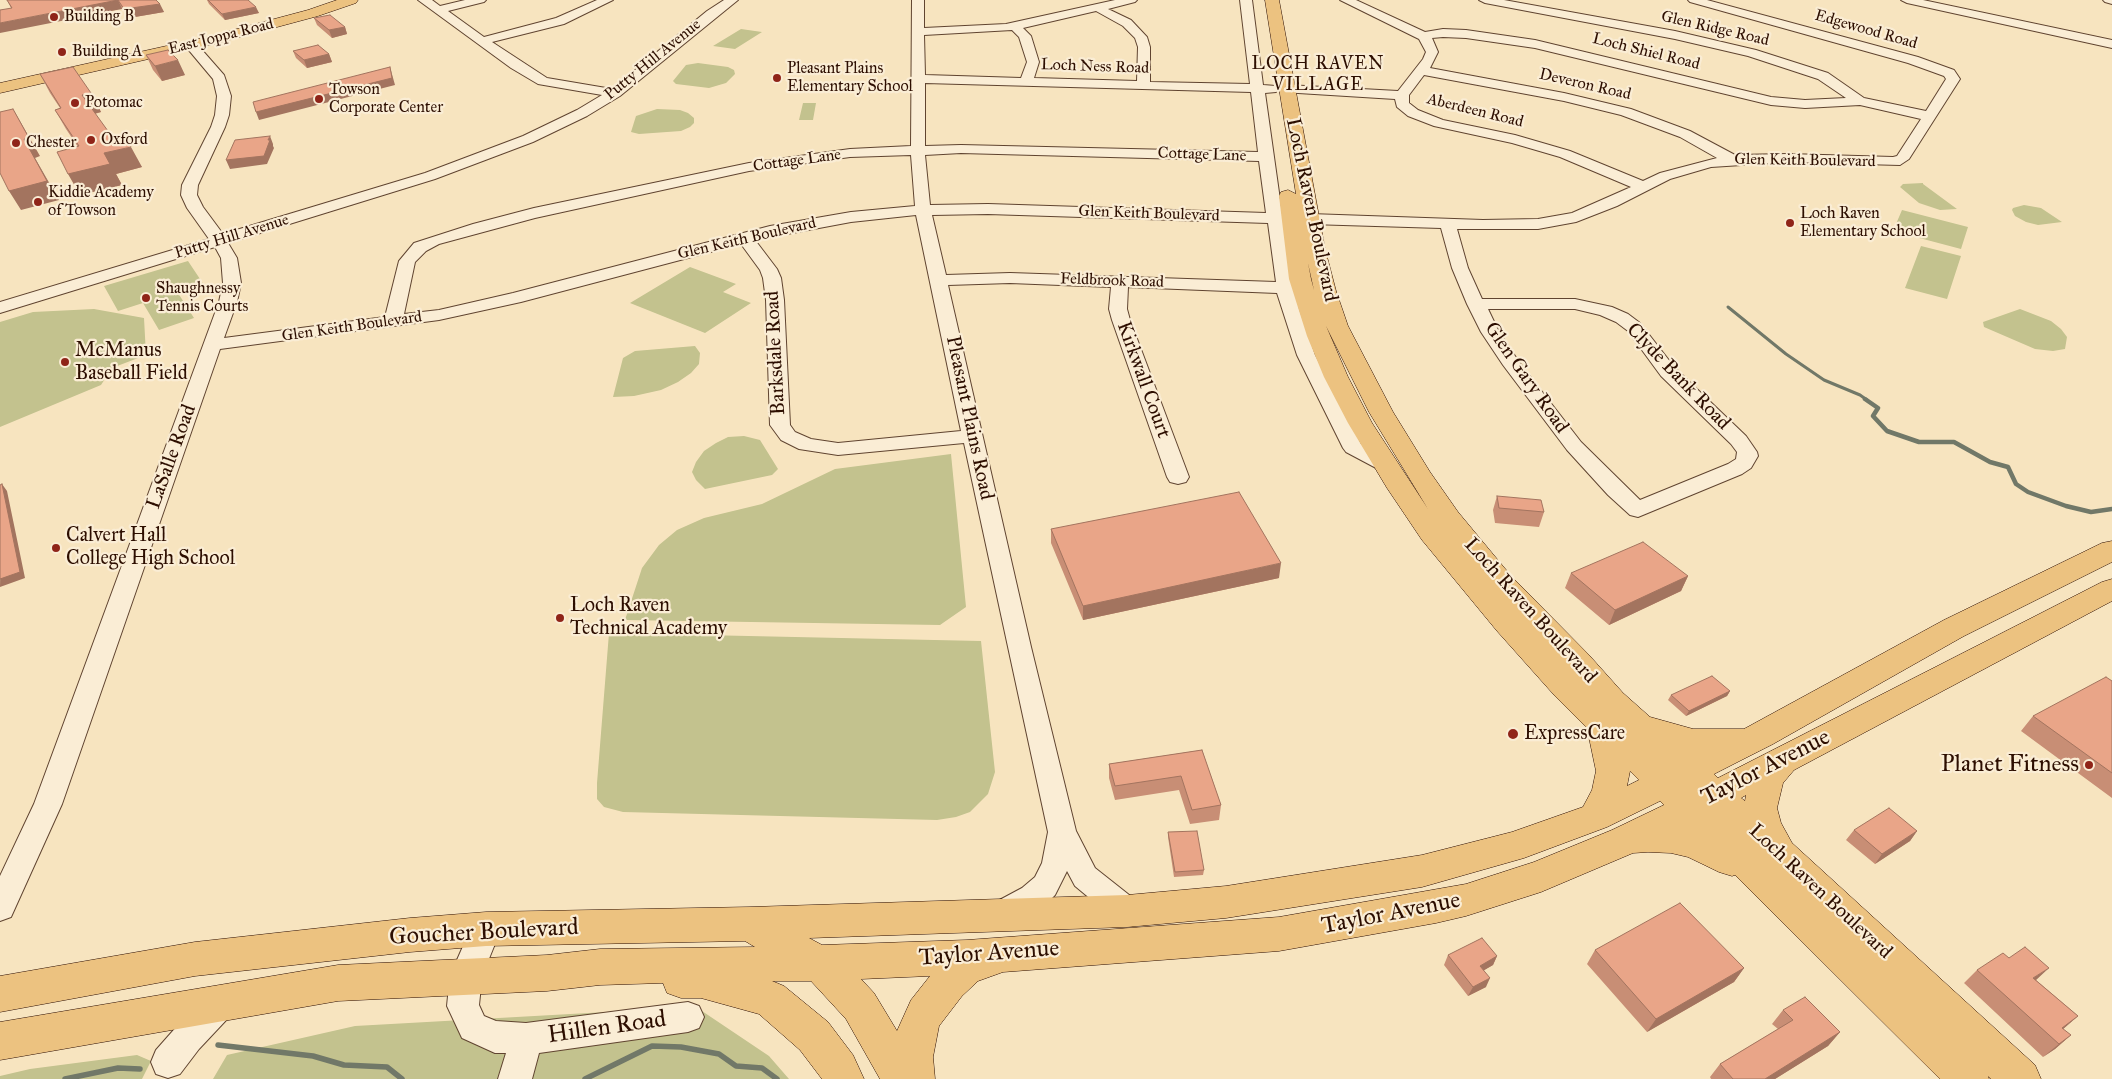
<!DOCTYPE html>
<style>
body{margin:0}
canvas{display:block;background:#f7e4bf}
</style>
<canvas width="2112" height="1079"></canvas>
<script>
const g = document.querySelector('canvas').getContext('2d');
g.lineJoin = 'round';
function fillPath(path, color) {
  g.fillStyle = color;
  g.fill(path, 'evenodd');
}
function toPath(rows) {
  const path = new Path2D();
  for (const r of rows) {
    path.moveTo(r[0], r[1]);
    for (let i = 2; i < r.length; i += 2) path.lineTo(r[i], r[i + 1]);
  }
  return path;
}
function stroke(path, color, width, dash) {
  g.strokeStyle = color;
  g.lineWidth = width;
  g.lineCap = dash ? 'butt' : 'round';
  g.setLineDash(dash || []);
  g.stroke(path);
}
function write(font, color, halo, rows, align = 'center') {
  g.font = font + ' "IM FELL Great Primer",serif';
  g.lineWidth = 4.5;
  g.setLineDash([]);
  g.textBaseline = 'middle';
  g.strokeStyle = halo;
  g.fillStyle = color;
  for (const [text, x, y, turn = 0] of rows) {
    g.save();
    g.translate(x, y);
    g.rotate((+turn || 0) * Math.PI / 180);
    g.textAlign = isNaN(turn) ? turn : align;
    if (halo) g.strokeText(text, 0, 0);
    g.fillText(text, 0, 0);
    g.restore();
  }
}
const green = toPath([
 [741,29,762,32,735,49,713,46],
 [698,63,728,67,734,70,735,74,726,83,709,88,676,84,673,81,686,65],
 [803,103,816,103,813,120,799,120],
 [657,109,680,110,688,113,694,118,694,123,690,127,681,131,639,134,631,132,636,116],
 [1923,183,1923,184,1957,209,1940,210,1919,203,1900,187,1903,184],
 [2024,205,2041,208,2062,222,2038,225,2026,222,2015,216,2012,210,2013,208],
 [1902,210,1968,227,1961,249,1893,231],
 [1921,246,1961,256,1947,299,1905,288],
 [188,261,204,285,178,293,194,318,159,330,143,303,118,311,104,286],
 [690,267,736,284,723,292,751,303,705,333,630,303],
 [94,309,144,318,146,355,112,368,101,385,0,427,0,322,33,312],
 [2020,309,2051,321,2061,329,2067,337,2065,349,2053,351,2035,349,1984,327,1983,322],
 [695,346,700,353,699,364,691,373,678,382,661,390,634,396,613,397,623,358,635,351],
 [744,436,760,440,778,469,772,475,705,489,696,480,692,472,696,462,704,451,716,443,728,437],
 [951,454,966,607,940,625,625,620,642,568,659,545,677,530,704,518,762,504,835,469],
 [609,633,981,641,995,772,988,794,970,812,956,817,937,820,623,812,604,807,597,799,597,783],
 [696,1007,769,1056,789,1079,213,1079,227,1055,355,1026],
 [137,1055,151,1061,142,1079,0,1079,0,1076,30,1069]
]);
const streamFar2 = toPath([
 [1728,307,1786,354,1824,380,1860,395,1867,400]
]);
const streamFar1 = toPath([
 [1865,399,1878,408,1873,416,1887,431,1919,442,1954,442,1990,462,2008,467,2016,484,2028,492,2066,506,2091,512,2112,509]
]);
const stream = toPath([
 [218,1045,313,1056,344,1065,387,1067,402,1079],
 [65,1079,118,1068,140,1069],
 [585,1079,652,1046,681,1047,719,1054,736,1066,762,1068,777,1079]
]);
const minor = toPath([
 [418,0,432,0,440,6,465,0,486,0,484,2,448,11,484,37,556,18,597,0,613,0,564,24,492,42,547,78,612,89,707,11,724,0,738,0,620,96,587,116,533,142,435,179,228,243,237,258,241,283,237,302,224,338,385,317,399,261,414,243,473,224,534,208,749,163,850,149,911,146,912,0,924,0,924,28,1006,24,1115,0,1137,0,1135,2,1108,9,1131,20,1147,37,1150,47,1150,82,1250,84,1240,0,1252,0,1263,85,1276,86,1278,89,1276,92,1265,93,1282,214,1297,216,1299,219,1297,222,1284,224,1299,309,1315,355,1361,444,1392,459,1395,464,1392,469,1385,471,1378,469,1346,452,1343,448,1297,355,1277,293,1128,287,1127,309,1130,320,1189,477,1186,482,1178,484,1170,482,1167,477,1112,320,1109,309,1111,287,1010,283,948,285,1031,647,1076,831,1095,868,1138,902,1142,911,1138,920,1127,924,1116,920,1075,886,1067,871,1055,895,1044,906,1005,926,994,923,990,913,994,903,1022,888,1035,877,1042,863,1048,832,964,443,838,455,799,449,781,440,770,425,766,300,763,278,760,270,741,244,521,302,439,320,220,349,62,804,11,917,0,921,0,876,34,804,219,302,223,283,221,258,215,247,0,313,0,302,209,239,187,208,181,195,182,185,211,127,215,115,217,96,213,79,187,48,185,45,187,42,195,42,224,75,231,96,229,115,225,127,198,185,197,195,203,207,223,234,425,173,523,136,577,110,602,95,538,84,511,68,418,0],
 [1096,11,1123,26,1135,38,1138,47,1137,81,1034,78,1039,62,1031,36,1023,28,1096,11],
 [1012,30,1019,37,1027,62,1021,78,925,75,924,35,1012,30],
 [925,83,1251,92,1258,152,961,145,925,146,925,83],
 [961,153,1259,161,1266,213,988,204,930,205,925,155,961,153],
 [911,155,915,206,851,212,770,226,513,293,439,310,404,314,415,262,426,251,439,244,535,218,749,171,850,157,911,155],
 [988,214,1268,223,1276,282,1010,273,946,275,932,215,988,214],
 [916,215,961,431,838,443,811,439,795,432,790,425,784,300,781,278,777,269,755,240,851,222,916,215],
 [1340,0,1356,0,1425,32,1443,29,1466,30,1535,40,1771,97,1805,100,1846,98,1818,79,1748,56,1675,39,1485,3,1479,0,1504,0,1675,31,1756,50,1828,73,1864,98,1926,111,1946,79,1944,76,1908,63,1690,2,1688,0,1707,0,1918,57,1954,70,1960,79,1909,159,1900,165,1788,162,1711,167,1670,179,1617,206,1576,222,1538,229,1457,229,1468,268,1482,299,1575,299,1612,307,1628,314,1640,323,1675,368,1746,436,1757,452,1758,456,1751,468,1742,474,1638,517,1630,515,1608,495,1567,450,1503,365,1481,332,1467,304,1452,268,1441,228,1310,224,1304,222,1302,219,1304,216,1310,214,1483,220,1538,219,1572,213,1631,187,1560,157,1512,143,1434,126,1408,116,1397,107,1395,99,1282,92,1280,89,1287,85,1398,91,1423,59,1426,52,1419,39,1340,0],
 [1443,37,1466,38,1535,48,1771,105,1805,108,1860,105,1921,119,1897,156,1893,157,1788,154,1735,155,1690,131,1631,109,1564,93,1430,68,1438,52,1432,38,1443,37],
 [1424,75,1564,101,1621,115,1680,137,1717,158,1660,173,1643,181,1570,151,1515,135,1443,120,1418,110,1409,103,1409,95,1424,75],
 [1488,309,1575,309,1600,315,1616,322,1628,331,1661,376,1731,444,1737,452,1736,459,1728,464,1640,500,1581,442,1519,362,1499,332,1488,309],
 [1901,0,1923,0,2112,40,2112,48,1907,3,1901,0],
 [2103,0,2112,0,2112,4,2105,2,2103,0],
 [486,915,497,919,501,929,482,976,479,1005,484,1016,496,1021,526,1023,688,1002,699,1006,704,1017,699,1028,688,1032,539,1053,532,1079,498,1079,506,1053,495,1053,462,1038,447,1006,450,976,475,919,486,915],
 [219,990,230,994,235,1005,230,1016,199,1049,180,1074,168,1078,156,1074,151,1062,156,1050,194,1007,208,994,219,990]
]);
const major = toPath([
 [337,0,358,0,356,3,318,16,214,44,0,93,0,83,207,37,308,10,337,0],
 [1265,0,1279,0,1325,249,1336,291,1348,326,1393,412,1430,472,1458,512,1512,577,1589,655,1623,693,1650,717,1693,729,1744,729,1944,620,2102,543,2112,541,2112,562,1964,636,1773,744,1714,774,1718,778,2102,582,2112,579,2112,601,1794,770,1783,783,1777,808,1781,823,1792,843,2035,1065,2041,1079,1991,1079,1988,1076,1989,1079,1940,1079,1735,875,1732,876,1719,872,1688,857,1671,853,1648,852,1633,853,1541,892,1466,916,1436,923,1279,951,1003,972,978,981,962,996,939,1026,933,1057,935,1079,880,1079,846,1019,811,981,772,981,784,986,828,1022,853,1055,864,1079,822,1079,800,1050,759,1014,701,998,681,998,667,993,663,983,600,985,547,991,338,1001,0,1060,0,1022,338,965,547,955,600,949,755,947,745,941,486,946,410,952,195,976,0,1012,0,976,195,942,410,918,486,912,750,907,1127,895,1226,886,1422,855,1512,832,1583,807,1592,790,1596,771,1587,728,1555,696,1497,631,1422,540,1387,488,1348,423,1324,377,1307,336,1289,279,1279,196,1281,192,1288,190,1296,194,1265,0],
 [1308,263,1314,290,1311,279,1308,263],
 [1326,326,1369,412,1428,509,1372,423,1348,377,1326,326],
 [1630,771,1639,780,1627,786,1630,771],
 [1746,795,1745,801,1741,798,1746,795],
 [1660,801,1664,805,1612,830,1534,862,1466,884,1279,917,967,940,822,945,809,938,1127,927,1226,918,1422,887,1524,858,1607,827,1660,801],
 [930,976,911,1000,897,1031,874,993,861,979,930,976]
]);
const wall = toPath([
 [7,0,156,0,164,12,129,18,122,9,11,8],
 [207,0,248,0,259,13,225,20,209,4],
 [314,18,345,27,347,34,332,38,317,25],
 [293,51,329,54,332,62,307,68,296,58],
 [146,55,185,75,162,81,153,70],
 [40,74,91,93,101,112,95,114,113,138,142,167,116,174,122,185,80,195,78,147,66,129,55,110,60,108,50,93],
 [1497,496,1544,512,1539,527,1495,523,1493,510],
 [1051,529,1279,578,1083,620,1051,543],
 [1571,573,1688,576,1681,591,1609,625,1565,588],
 [2112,681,2112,798,2021,731,2033,716],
 [1730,691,1727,696,1686,716,1668,700,1671,695],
 [1202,750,1221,805,1219,820,1190,824,1179,790,1115,800,1109,778,1109,764],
 [1854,830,1917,831,1910,841,1875,864,1846,840],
 [1168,832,1204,870,1203,875,1174,877,1168,837],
 [1595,950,1744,968,1734,982,1647,1032,1587,964],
 [1448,955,1497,956,1493,965,1484,970,1486,987,1468,996,1444,965],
 [1977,970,2036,980,2078,1016,2063,1029,2071,1035,2055,1049,2043,1057,1964,983],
 [1783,1010,1840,1032,1828,1046,1775,1079,1711,1079,1710,1077,1720,1064,1778,1029,1772,1024]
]);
const shadedWall = toPath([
 [118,0,122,9,0,33,0,23],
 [160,4,164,12,129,18,124,9],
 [256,7,259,13,225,20,222,14],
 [345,27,347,34,332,38,329,30],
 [329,54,332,62,307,68,304,60],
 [178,60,185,75,162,81,155,66],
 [390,67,395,85,259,120,256,112],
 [91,93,101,112,92,114,82,95],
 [13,109,40,156,35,158,59,200,21,210,9,191,24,139],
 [270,136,273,144,273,146,274,148,267,164,230,169,226,160,268,140],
 [131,147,142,167,116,174,122,185,80,195,68,174,104,153],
 [2,484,7,491,25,578,0,587],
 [1281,563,1279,578,1083,620,1083,606],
 [1688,576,1681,591,1609,625,1615,610],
 [1730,691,1727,696,1686,716,1689,711],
 [1917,831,1910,841,1875,864,1882,854],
 [1497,956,1493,965,1476,975,1480,966],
 [1744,968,1734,982,1647,1032,1656,1019],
 [2049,968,2035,981,2033,978],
 [1490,978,1486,987,1468,996,1473,987],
 [2078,1016,2062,1030,2062,1028],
 [1840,1032,1828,1046,1775,1079,1765,1079],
 [2071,1035,2055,1049,2043,1057,2059,1044]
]);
const building = toPath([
 [7,0,156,0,160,4,124,9,118,0,0,23,0,10,12,8,7,0],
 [208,0,248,0,256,7,222,14,208,0],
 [330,15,345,27,329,30,314,18,330,15],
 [318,45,329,54,304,60,293,51,318,45],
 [168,50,178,60,155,66,146,55,168,50],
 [73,67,91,93,82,95,113,138,124,136,131,147,104,153,110,164,68,174,57,152,79,146,55,110,61,108,40,74,73,67],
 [390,67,392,78,256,112,253,102,390,67],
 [13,109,29,138,24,139,47,181,9,191,0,173,0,112,13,109],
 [270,136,268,140,270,140,264,156,226,160,235,140,270,136],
 [2,484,20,572,0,579,0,485,2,484],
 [1239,492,1281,563,1083,606,1051,529,1239,492],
 [1497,496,1541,500,1544,512,1499,508,1497,496],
 [1643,542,1688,576,1615,610,1571,573,1643,542],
 [1712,676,1730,691,1689,711,1671,695,1712,676],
 [2106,677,2112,681,2112,773,2033,716,2106,677],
 [1202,750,1221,805,1192,810,1181,776,1115,786,1109,764,1202,750],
 [1889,808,1917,831,1882,854,1854,830,1889,808],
 [1197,831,1204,870,1175,872,1168,832,1197,831],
 [1680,903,1744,968,1656,1019,1595,950,1680,903],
 [1482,938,1497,956,1480,966,1490,978,1473,987,1448,955,1482,938],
 [2025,947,2049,968,2033,978,2078,1016,2062,1028,2071,1035,2059,1044,1977,970,2003,953,2009,958,2025,947],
 [1805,997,1840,1032,1765,1079,1733,1079,1720,1064,1793,1020,1783,1010,1805,997]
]);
const markers = [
 [54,17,5,"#8f2418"],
 [62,52,5,"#8f2418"],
 [777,78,5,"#8f2418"],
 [319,99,5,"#8f2418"],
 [75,103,5,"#8f2418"],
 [91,140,5,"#8f2418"],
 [16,143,5,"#8f2418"],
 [38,202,5,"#8f2418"],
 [1790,223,5,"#8f2418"],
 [146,298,5,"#8f2418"],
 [65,362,5,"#8f2418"],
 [56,548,5,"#8f2418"],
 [560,618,5,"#8f2418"],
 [1513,734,6,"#8f2418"],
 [2089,765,5,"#8f2418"]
];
const farPoinames = [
 ["Building B",64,17],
 ["Building A",72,52],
 ["Pleasant Plains",787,69],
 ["Elementary School",787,87],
 ["Towson",329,90],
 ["Corporate Center",329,108],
 ["Potomac",85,103],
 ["Oxford",101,140],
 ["Chester",26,143],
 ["Kiddie Academy",48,193],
 ["of Towson",48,211],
 ["Loch Raven",1800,214],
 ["Elementary School",1800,232],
 ["Shaughnessy",156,289],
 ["Tennis Courts",156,307]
];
const farStreetnames = [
 ["Glen Ridge Road",1715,29,13],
 ["Edgewood Road",1866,30,16],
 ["East Joppa Road",221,37,-14],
 ["Loch Shiel Road",1646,52,14],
 ["Putty Hill Avenue",653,60,-39],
 ["Loch Ness Road",1095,67,2],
 ["Deveron Road",1585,85,13],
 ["Aberdeen Road",1475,111,14],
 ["Cottage Lane",1202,155,2],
 ["Cottage Lane",797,161,-8],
 ["Glen Keith Boulevard",1805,161,1],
 ["Glen Keith Boulevard",1149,214,2],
 ["Putty Hill Avenue",232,237,-17],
 ["Glen Keith Boulevard",747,239,-13],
 ["Feldbrook Road",1112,281,2],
 ["Glen Keith Boulevard",352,327,-8]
];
const farNeighbourhoodnames = [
 ["LOCH RAVEN",1318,65],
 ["VILLAGE",1318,86]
];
const streetNames = [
 ["Loch Raven Boulevard",1311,210,78],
 ["Barksdale Road",776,353,-93],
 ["Clyde Bank Road",1678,377,46],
 ["Glen Gary Road",1526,378,55],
 ["Kirkwall Court",1143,380,70],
 ["Pleasant Plains Road",969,418,78],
 ["LaSalle Road",172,457,-70],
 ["Loch Raven Boulevard",1530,611,48],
 ["Loch Raven Boulevard",1820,892,43]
];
const poiNames = [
 ["McManus",75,351],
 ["Baseball Field",75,374],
 ["Calvert Hall",66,536],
 ["College High School",66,559],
 ["Loch Raven",570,606],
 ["Technical Academy",570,629],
 ["ExpressCare",1524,734]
];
const nearPoinames = [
 ["Planet Fitness",2079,765]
];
const nearStreetnames = [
 ["Taylor Avenue",1766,768,-27],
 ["Taylor Avenue",1391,914,-11],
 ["Goucher Boulevard",484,933,-3],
 ["Taylor Avenue",989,954,-4],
 ["Hillen Road",607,1028,-8]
];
fillPath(green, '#c3c28e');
stroke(streamFar2, '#717868', 3);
stroke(streamFar1, '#717868', 4.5);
stroke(stream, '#717868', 5.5);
stroke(minor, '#604430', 2);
stroke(major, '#2d0e00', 1);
fillPath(minor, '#faedd5');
fillPath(major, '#ecc280');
fillPath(wall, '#c88e75');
fillPath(shadedWall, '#a3745f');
fillPath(building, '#e9a588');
stroke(building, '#a3745f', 1);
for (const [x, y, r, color] of markers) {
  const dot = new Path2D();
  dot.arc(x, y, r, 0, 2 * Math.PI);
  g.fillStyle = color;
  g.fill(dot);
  stroke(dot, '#faedd5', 2);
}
write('16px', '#2d0e00', '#faedd5', farPoinames, 'left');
write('16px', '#2d0e00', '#faedd5', farStreetnames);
g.letterSpacing = '1px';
write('18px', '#2d0e00', '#faedd5', farNeighbourhoodnames);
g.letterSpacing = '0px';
write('20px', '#2d0e00', '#faedd5', streetNames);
write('20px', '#2d0e00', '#faedd5', poiNames, 'left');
write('24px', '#2d0e00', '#faedd5', nearPoinames, 'right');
write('24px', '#2d0e00', '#faedd5', nearStreetnames);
</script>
